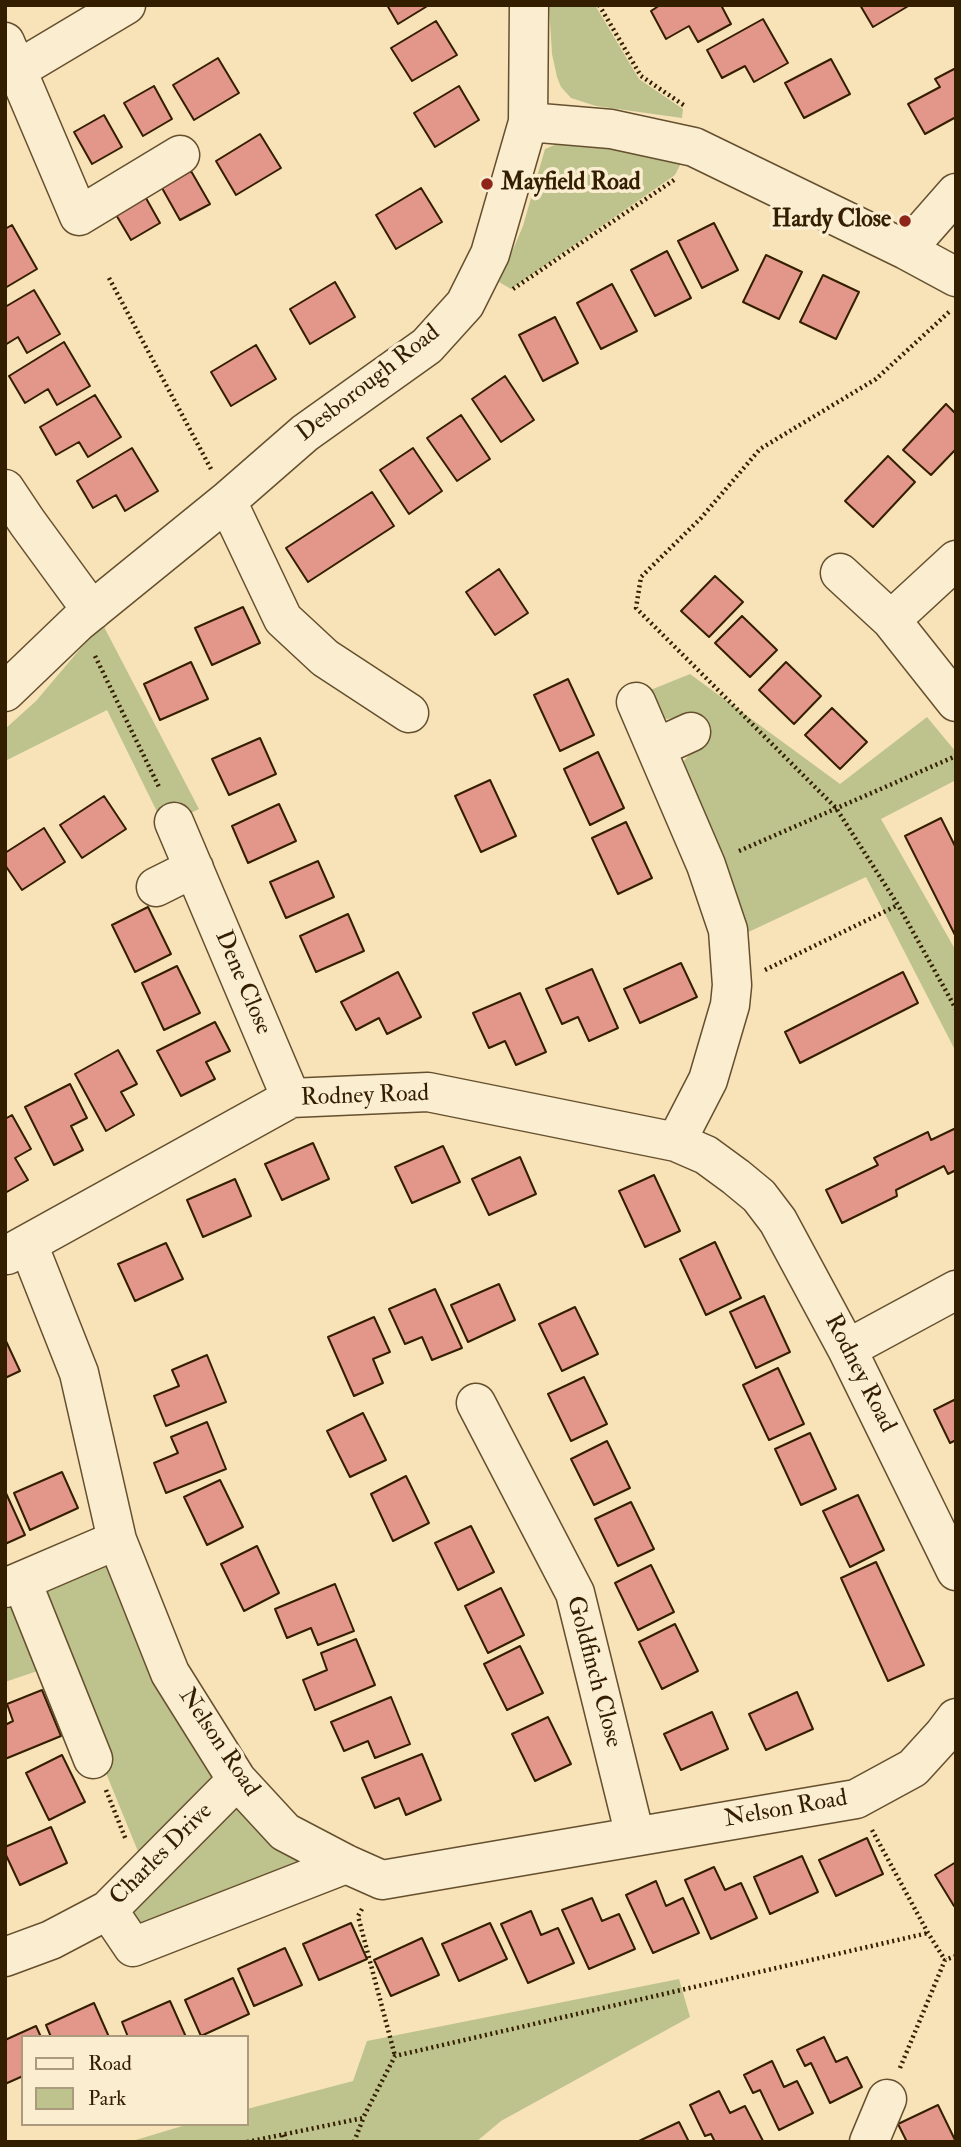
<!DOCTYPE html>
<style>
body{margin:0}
#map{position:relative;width:961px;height:2147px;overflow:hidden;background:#f7e3b7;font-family:"IM FELL Double Pica",serif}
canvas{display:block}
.frame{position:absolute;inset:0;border:7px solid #341e00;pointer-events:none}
.legend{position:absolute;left:21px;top:2035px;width:228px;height:91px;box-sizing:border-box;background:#faedd0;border:2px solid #ab9a7d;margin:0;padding:9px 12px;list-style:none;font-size:21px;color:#341e00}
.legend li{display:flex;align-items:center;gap:14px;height:35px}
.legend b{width:35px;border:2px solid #ab9a7d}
</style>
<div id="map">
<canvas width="961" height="2147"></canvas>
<div class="frame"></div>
<ul class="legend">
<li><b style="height:9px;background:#faedd0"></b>Road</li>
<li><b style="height:19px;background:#bec38d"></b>Park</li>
</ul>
</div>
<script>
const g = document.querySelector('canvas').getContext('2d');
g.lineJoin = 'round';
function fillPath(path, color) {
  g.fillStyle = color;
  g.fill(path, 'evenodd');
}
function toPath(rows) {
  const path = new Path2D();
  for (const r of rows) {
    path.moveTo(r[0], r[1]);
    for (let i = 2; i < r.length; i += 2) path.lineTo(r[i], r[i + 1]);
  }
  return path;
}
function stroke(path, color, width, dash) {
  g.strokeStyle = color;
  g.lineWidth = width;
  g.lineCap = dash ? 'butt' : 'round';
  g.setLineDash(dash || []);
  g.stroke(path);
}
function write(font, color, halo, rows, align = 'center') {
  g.font = font + ' "IM FELL Double Pica",serif';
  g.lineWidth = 7;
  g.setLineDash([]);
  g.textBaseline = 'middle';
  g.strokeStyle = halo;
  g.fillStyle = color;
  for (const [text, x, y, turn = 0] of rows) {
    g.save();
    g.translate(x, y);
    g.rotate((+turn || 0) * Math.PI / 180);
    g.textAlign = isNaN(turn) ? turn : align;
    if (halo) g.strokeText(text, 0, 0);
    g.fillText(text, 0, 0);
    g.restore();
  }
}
const green = toPath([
 [549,5,595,5,639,79,683,109,682,118,596,106,571,98,561,87,557,77,552,54],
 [585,142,683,159,675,175,511,289,499,282,523,226,545,149,557,144],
 [102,623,199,809,164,826,107,710,5,761,5,729,36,701],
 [690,674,840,784,927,717,956,752,956,780,881,819,956,951,956,1052,866,877,742,935,680,779,683,762,696,747,684,717,666,719,650,711,643,693],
 [113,1549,223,1777,144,1866,61,1663,5,1682,5,1593],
 [239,1789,332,1862,136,1942,115,1911],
 [679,1979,690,2017,501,2121,476,2142,129,2142,189,2124,247,2124,247,2109,353,2081,367,2041]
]);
const building = toPath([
 [387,5,429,5,398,24,387,5],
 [660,5,721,5,731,24,698,42,689,26,666,39,651,11,660,5],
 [860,5,910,5,873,27,860,5],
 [763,19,788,63,754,82,745,66,722,78,707,50,763,19],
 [436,21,457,55,412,81,391,48,436,21],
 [218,58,239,93,194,120,173,85,218,58],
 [831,59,850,94,804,118,785,83,831,59],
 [956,68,956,117,925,134,908,104,940,87,935,79,956,68],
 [154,86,172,119,143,136,124,103,154,86],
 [459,86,479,120,435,147,414,113,459,86],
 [104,115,122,147,92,164,74,132,104,115],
 [260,134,281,168,236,195,216,161,260,134],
 [191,171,210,204,180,220,162,188,191,171],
 [421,188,442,222,396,249,376,215,421,188],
 [142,191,160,223,131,240,112,208,142,191],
 [714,223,738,270,702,288,678,241,714,223],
 [12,225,37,269,5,288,5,229,12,225],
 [667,251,691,298,655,316,631,270,667,251],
 [766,255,802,272,779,319,743,302,766,255],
 [823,275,859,292,836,339,800,322,823,275],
 [335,282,355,317,310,344,290,309,335,282],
 [612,284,637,331,601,349,577,303,612,284],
 [34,290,60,334,27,353,18,337,5,345,5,307,34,290],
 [555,317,578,363,543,381,519,335,555,317],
 [64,342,90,386,57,405,48,389,25,403,9,376,64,342],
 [256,345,276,379,231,406,211,372,256,345],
 [505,376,534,420,501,442,472,399,505,376],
 [95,395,121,437,88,457,79,442,56,455,40,427,95,395],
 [946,404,956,414,956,449,931,475,903,450,946,404],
 [461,415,490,459,457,481,427,438,461,415],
 [132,448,158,491,125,511,116,495,93,508,77,481,132,448],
 [413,448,442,491,409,514,380,470,413,448],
 [888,456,915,482,873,527,845,501,888,456],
 [372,492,394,526,308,582,286,548,372,492],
 [499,569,528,613,495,635,466,592,499,569],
 [715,576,743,602,709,637,681,611,715,576],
 [243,607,260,643,212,665,195,628,243,607],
 [742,616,777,650,750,677,715,643,742,616],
 [191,662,208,699,160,720,144,684,191,662],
 [786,662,821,696,794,724,759,690,786,662],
 [568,679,594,735,560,751,534,695,568,679],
 [832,708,867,742,840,769,805,735,832,708],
 [260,738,276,774,229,795,212,759,260,738],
 [598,752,624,808,590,825,564,769,598,752],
 [490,780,516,836,481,852,455,796,490,780],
 [104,796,126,829,82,858,60,825,104,796],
 [279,804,296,841,248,863,232,826,279,804],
 [941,818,956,848,956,937,905,836,941,818],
 [626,822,652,878,618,894,592,838,626,822],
 [44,828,65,862,22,890,5,865,5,853,44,828],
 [318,861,334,897,286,918,270,882,318,861],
 [148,907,171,954,135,972,112,925,148,907],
 [348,914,364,951,316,972,300,936,348,914],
 [681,963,697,997,640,1023,624,989,681,963],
 [177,966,200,1013,164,1030,142,983,177,966],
 [592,969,618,1028,589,1041,578,1017,562,1024,546,989,592,969],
 [398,972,421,1017,387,1034,379,1018,356,1030,341,1002,398,972],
 [903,972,918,1003,800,1063,785,1032,903,972],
 [520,993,546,1052,516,1065,505,1041,489,1048,473,1013,520,993],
 [215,1022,230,1051,206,1062,215,1079,181,1096,157,1051,215,1022],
 [118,1050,137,1084,121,1092,134,1115,106,1131,75,1074,118,1050],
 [70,1084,87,1118,71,1126,83,1150,54,1165,25,1107,70,1084],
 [12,1115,31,1149,15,1158,28,1180,5,1193,5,1119,12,1115],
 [956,1128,956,1170,948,1174,944,1166,896,1190,897,1196,842,1223,826,1190,878,1165,874,1158,928,1132,931,1140,956,1128],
 [313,1143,329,1179,282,1200,265,1164,313,1143],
 [443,1146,460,1182,412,1203,395,1167,443,1146],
 [520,1157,536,1194,489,1215,472,1179,520,1157],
 [654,1175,680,1231,645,1247,619,1191,654,1175],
 [235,1179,251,1216,203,1237,187,1200,235,1179],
 [715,1242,741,1298,706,1315,680,1259,715,1242],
 [166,1243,183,1279,135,1301,118,1264,166,1243],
 [499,1284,515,1320,468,1342,451,1305,499,1284],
 [435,1289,462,1348,432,1360,422,1337,405,1344,389,1309,435,1289],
 [764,1296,790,1352,756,1368,730,1312,764,1296],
 [575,1307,598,1354,562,1371,539,1324,575,1307],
 [374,1317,390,1352,373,1359,383,1383,354,1396,328,1337,374,1317],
 [5,1339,20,1371,5,1378,5,1339],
 [207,1355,226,1402,166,1426,154,1396,179,1386,172,1370,207,1355],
 [778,1368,804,1424,769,1440,743,1385,778,1368],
 [584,1377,607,1424,571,1441,548,1394,584,1377],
 [956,1399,956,1440,950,1443,934,1410,956,1399],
 [363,1413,386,1460,350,1477,327,1431,363,1413],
 [207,1422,226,1469,166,1493,154,1463,178,1453,171,1437,207,1422],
 [810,1433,836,1489,801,1505,775,1449,810,1433],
 [607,1441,630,1488,594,1505,571,1459,607,1441],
 [62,1472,78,1508,30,1530,14,1493,62,1472],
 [406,1476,429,1523,393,1541,371,1494,406,1476],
 [220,1480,243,1527,207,1545,184,1497,220,1480],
 [5,1491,25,1535,5,1544,5,1491],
 [858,1495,884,1550,850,1567,823,1511,858,1495],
 [631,1502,654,1549,618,1566,595,1519,631,1502],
 [471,1526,494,1572,458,1590,435,1543,471,1526],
 [257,1546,279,1593,244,1611,221,1564,257,1546],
 [876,1562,924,1665,888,1681,841,1578,876,1562],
 [651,1565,674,1612,638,1630,615,1583,651,1565],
 [335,1584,354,1631,318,1645,311,1628,287,1638,275,1609,335,1584],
 [501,1588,524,1635,488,1653,465,1606,501,1588],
 [675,1624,698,1671,662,1689,639,1642,675,1624],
 [356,1639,375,1685,315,1710,303,1680,327,1670,321,1653,356,1639],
 [520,1646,543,1693,507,1710,484,1664,520,1646],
 [42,1690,61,1736,5,1759,5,1725,13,1721,7,1704,42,1690],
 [797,1692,813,1729,766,1750,749,1714,797,1692],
 [391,1697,410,1744,375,1758,368,1741,344,1751,331,1722,391,1697],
 [712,1712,728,1749,681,1770,664,1734,712,1712],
 [548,1717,571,1764,535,1781,512,1734,548,1717],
 [422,1754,441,1800,406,1815,399,1798,375,1808,362,1778,422,1754],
 [62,1755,85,1802,49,1820,26,1773,62,1755],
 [51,1827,67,1863,20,1885,5,1853,5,1847,51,1827],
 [867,1838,883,1874,836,1896,819,1860,867,1838],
 [802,1856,818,1892,770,1914,754,1877,802,1856],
 [956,1862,956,1905,954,1906,935,1875,956,1862],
 [714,1867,725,1890,741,1883,757,1918,711,1939,685,1880,714,1867],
 [656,1881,666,1906,683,1898,699,1933,653,1953,626,1895,656,1881],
 [592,1898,602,1921,619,1914,635,1949,589,1969,562,1910,592,1898],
 [531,1911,541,1935,558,1928,574,1963,528,1983,501,1924,531,1911],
 [351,1923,367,1959,319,1980,303,1944,351,1923],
 [490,1923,507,1959,459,1981,442,1944,490,1923],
 [422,1938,439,1975,391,1996,374,1960,422,1938],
 [285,1948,302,1985,254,2006,238,1969,285,1948],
 [233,1978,249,2014,201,2036,185,2000,233,1978],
 [170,2001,186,2037,128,2037,122,2022,170,2001],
 [94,2003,109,2037,51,2037,46,2025,94,2003],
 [36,2026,41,2037,23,2037,23,2076,5,2084,5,2040,36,2026],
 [824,2037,836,2062,847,2057,862,2087,830,2103,811,2063,805,2066,797,2050,824,2037],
 [772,2061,784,2087,797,2081,813,2113,779,2130,760,2090,753,2093,744,2075,772,2061],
 [719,2091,730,2113,745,2106,763,2141,715,2142,711,2134,705,2136,690,2105,719,2091],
 [938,2105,956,2142,907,2142,898,2124,938,2105],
 [679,2122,689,2142,639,2142,639,2141,679,2122]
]);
const path = toPath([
 [599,5,641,76,685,106],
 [109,278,211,469],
 [513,289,674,180],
 [949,312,876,379,760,449,701,518,641,577,636,608,836,808,898,905,956,1009],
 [95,656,160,789],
 [739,851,956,756],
 [765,970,898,905],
 [106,1790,126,1840],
 [872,1830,928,1933,945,1960],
 [362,1909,358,1916,395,2056],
 [900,2068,945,1960,956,1956],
 [283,2135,286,2142],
 [247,2142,363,2118,395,2056,928,1933],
 [354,2142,363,2119]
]);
const minor = toPath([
 [5,42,79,216,180,155],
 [17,70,126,5],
 [528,122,611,129,694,147,906,250,956,277],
 [906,250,956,193],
 [5,489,27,522,92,611],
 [227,501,283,619,325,658,409,713],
 [840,573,891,620,956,702],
 [891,620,956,560],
 [5,692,78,622,227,501,305,433,427,346,465,304,490,254,528,122,529,5],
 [636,702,706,865,728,930,732,985,730,1005,708,1080,676,1142],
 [656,748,691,732],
 [174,822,291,1098],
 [156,887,194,868],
 [28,1244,79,1373,117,1540,170,1673,237,1780,285,1832,346,1864,382,1880,856,1799,913,1768,944,1734,956,1718],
 [7,1255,291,1098,428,1092,676,1142,706,1155,736,1177,759,1196,778,1221,847,1349,956,1571],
 [847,1349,956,1290],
 [476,1403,575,1593,635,1836],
 [22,1582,93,1759],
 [5,1588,117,1540],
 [108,1910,133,1947,346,1864],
 [5,1957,51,1940,108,1910,237,1780],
 [869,2142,887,2099]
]);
const markers = [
 [487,184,7,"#8f2418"],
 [905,221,7,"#8f2418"]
];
const poiNames = [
 ["Mayfield Road",501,184],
 ["Hardy Close",891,221,"right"]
];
const streetNames = [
 ["Desborough Road",369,384,-38],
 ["Dene Close",242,983,67],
 ["Rodney Road",365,1097,-2],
 ["Rodney Road",859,1374,63],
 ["Goldfinch Close",593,1672,75],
 ["Nelson Road",218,1743,56],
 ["Nelson Road",786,1810,-10],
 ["Charles Drive",162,1855,-45]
];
fillPath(green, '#bec38d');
fillPath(building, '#e3978b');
stroke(building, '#341e00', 2);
stroke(minor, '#654f2e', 41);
stroke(path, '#341e00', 4.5, [2, 3.5]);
stroke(minor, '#faedd0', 38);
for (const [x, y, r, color] of markers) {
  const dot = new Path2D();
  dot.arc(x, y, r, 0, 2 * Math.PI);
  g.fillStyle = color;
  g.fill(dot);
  stroke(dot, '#faedd0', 2.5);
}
write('bold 24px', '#341e00', '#faedd0', poiNames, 'left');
write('24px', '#341e00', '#faedd0', streetNames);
</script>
